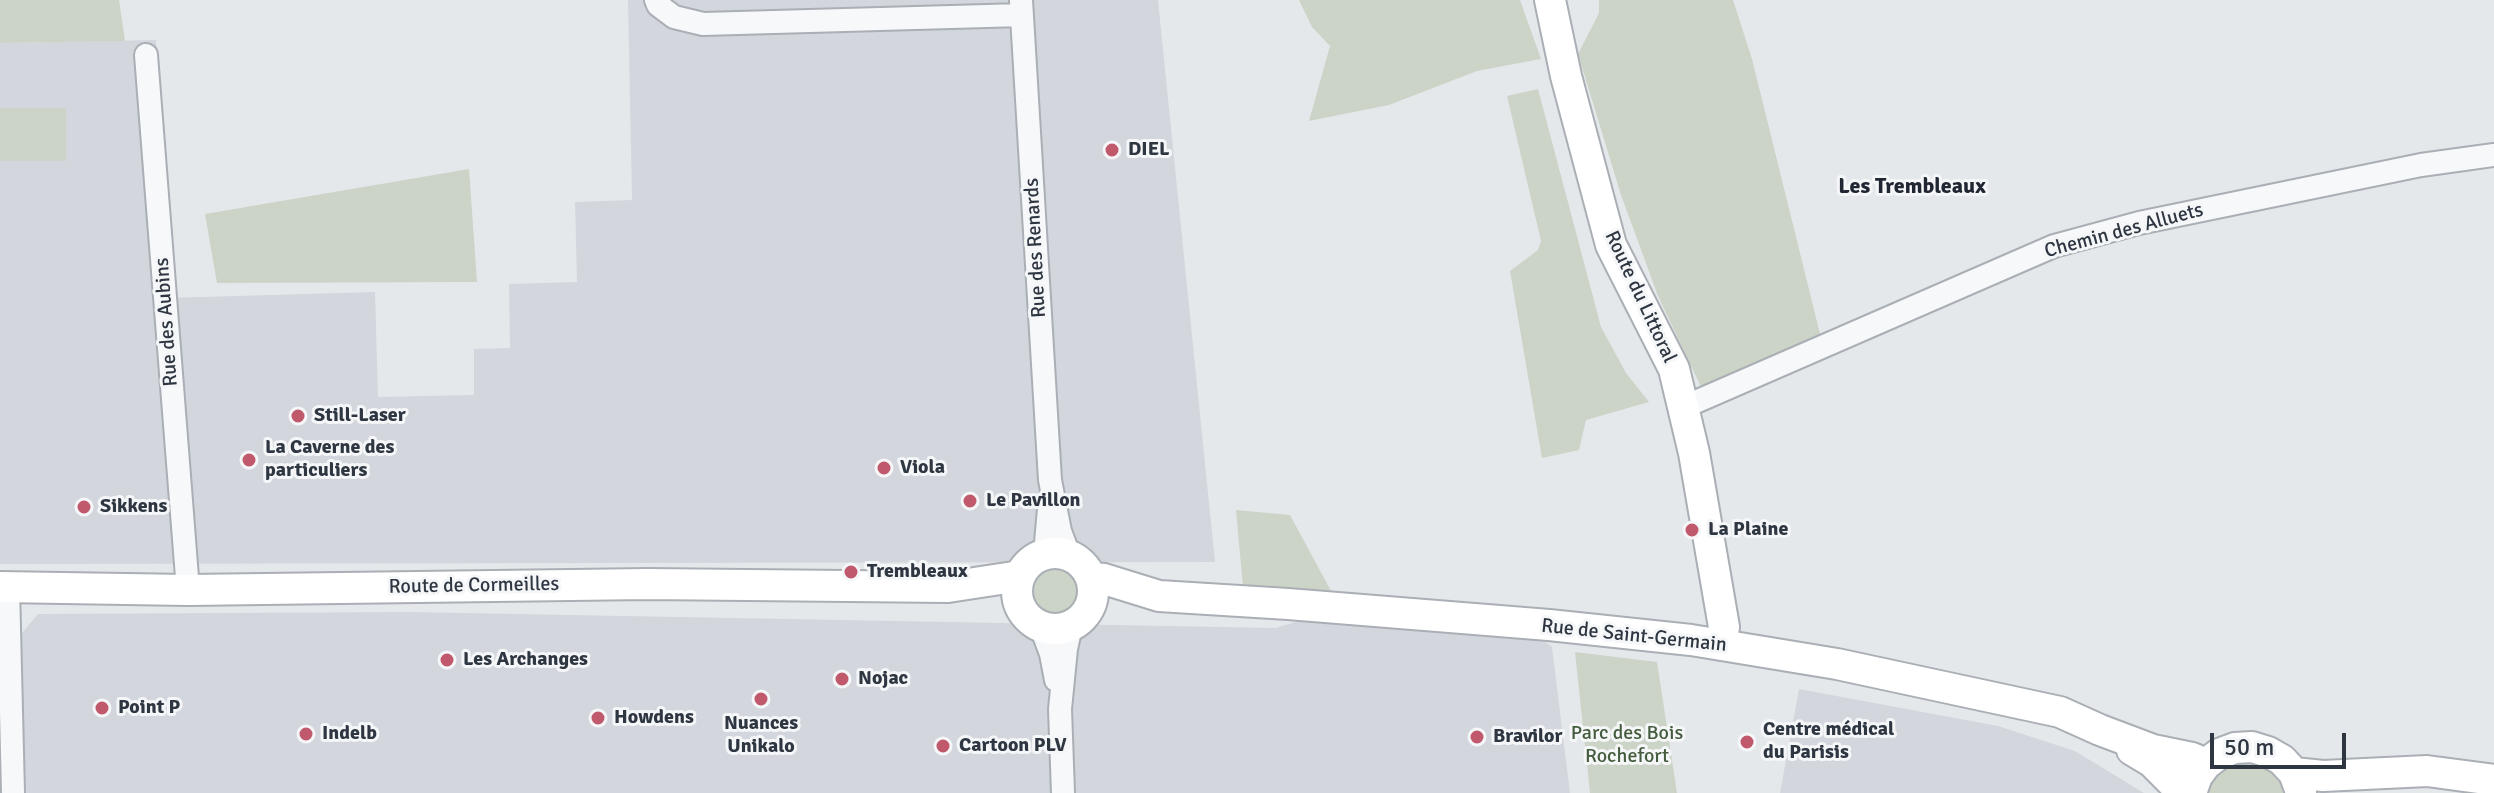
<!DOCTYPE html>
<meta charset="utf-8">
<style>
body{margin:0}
#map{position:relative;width:2494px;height:793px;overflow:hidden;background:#e5e8eb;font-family:Signika,sans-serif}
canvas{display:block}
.scale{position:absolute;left:2210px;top:733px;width:136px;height:36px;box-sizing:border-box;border:4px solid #2e3642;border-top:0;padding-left:10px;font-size:24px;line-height:28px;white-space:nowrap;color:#2e3642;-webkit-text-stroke:6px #f5f6f8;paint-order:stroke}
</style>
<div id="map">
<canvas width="2494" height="793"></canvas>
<div class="scale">50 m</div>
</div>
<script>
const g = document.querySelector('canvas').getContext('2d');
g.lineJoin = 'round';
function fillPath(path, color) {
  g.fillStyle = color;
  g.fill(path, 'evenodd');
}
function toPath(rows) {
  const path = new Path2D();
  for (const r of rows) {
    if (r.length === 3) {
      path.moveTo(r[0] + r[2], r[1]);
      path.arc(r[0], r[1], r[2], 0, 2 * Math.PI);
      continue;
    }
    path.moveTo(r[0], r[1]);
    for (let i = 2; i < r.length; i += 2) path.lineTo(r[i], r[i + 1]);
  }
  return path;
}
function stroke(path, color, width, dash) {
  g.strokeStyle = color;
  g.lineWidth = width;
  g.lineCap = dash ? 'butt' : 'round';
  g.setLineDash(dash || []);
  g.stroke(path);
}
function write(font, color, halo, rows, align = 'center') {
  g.font = font + ' Signika,sans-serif';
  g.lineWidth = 6;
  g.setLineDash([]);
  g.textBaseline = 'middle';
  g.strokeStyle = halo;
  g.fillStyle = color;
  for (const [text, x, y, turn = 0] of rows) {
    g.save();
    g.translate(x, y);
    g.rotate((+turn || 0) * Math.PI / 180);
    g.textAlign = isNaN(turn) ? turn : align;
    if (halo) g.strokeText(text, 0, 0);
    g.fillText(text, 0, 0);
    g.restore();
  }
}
const built = toPath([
 [628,0,1158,0,1215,562,0,564,0,43,156,40,166,298,375,292,378,397,474,395,474,349,510,348,509,284,577,282,575,202,632,200],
 [409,612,1276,628,1308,618,1543,640,1552,647,1570,793,1,793,0,668,22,633,38,614],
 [1799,689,1998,726,2075,751,2144,793,1780,793]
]);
const green = toPath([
 [0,0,119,0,125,41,0,43],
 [1299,0,1520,0,1541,59,1477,71,1389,105,1309,121,1330,46,1312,27],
 [1599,0,1733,0,1752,59,1822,342,1701,387,1658,296,1621,195,1578,54,1599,13],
 [1538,89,1601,327,1626,373,1649,402,1586,420,1579,450,1542,458,1510,271,1538,250,1541,241,1507,96],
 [0,108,66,108,66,161,0,161],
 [469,169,477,282,217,283,205,214],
 [1236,510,1290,515,1331,591,1243,587],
 [1056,591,27],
 [1575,652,1657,662,1677,793,1590,793],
 [2233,761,2259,761,2280,777,2286,793,2204,793,2211,776]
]);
const street = toPath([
 [656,0,658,5,674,17,703,24,1022,15],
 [1021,0,1050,480,1060,531,1069,555],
 [146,55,188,590],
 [1684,407,2054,246,2139,223,2421,165,2494,155],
 [1045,554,1049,509],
 [8,587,13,793],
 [1041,627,1051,654,1056,680],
 [1063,793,1060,709,1066,649,1071,626]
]);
const secondary = toPath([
 [1550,0,1566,76,1611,245,1674,369,1694,453,1724,627,1721,645],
 [1055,591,38],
 [1092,578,1104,579,1159,596,1288,604,1549,625,1691,640,1837,664,2060,712,2100,730,2153,750,2192,758,2206,764],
 [0,587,188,590,647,584,948,587,1020,576],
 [2132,750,2152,762,2183,793],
 [2294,773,2323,776,2427,771,2494,780],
 [2191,793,2197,776,2206,764,2219,754,2235,748,2252,747,2268,752,2282,760,2294,773,2301,792]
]);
const markers = [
 [1112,150,8,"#c1596c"],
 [298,416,8,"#c1596c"],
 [249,460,8,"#c1596c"],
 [884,468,8,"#c1596c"],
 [970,501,8,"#c1596c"],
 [84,507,8,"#c1596c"],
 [1692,530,8,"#c1596c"],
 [851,572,8,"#c1596c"],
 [447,660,8,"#c1596c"],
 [842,679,8,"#c1596c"],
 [761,699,8,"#c1596c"],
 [102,708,8,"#c1596c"],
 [598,718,8,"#c1596c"],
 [306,734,8,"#c1596c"],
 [1477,737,8,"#c1596c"],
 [1747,742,8,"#c1596c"],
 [943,746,8,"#c1596c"]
];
const poiNames = [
 ["DIEL",1128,150],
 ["Still-Laser",314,416],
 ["La Caverne des",265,448],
 ["particuliers",265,471],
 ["Viola",900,468],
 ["Le Pavillon",986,501],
 ["Sikkens",100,507],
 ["La Plaine",1708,530],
 ["Trembleaux",867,572],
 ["Les Archanges",463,660],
 ["Nojac",858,679],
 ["Point P",118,708],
 ["Howdens",614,718],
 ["Nuances",761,724,"center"],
 ["Unikalo",761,747,"center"],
 ["Centre médical",1763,730],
 ["du Parisis",1763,753],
 ["Indelb",322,734],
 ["Bravilor",1493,737],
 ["Cartoon PLV",959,746]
];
const streetNames = [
 ["Chemin des Alluets",2124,231,-15],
 ["Rue des Renards",1036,248,-93],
 ["Route du Littoral",1640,297,65],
 ["Rue des Aubins",167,322,-94],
 ["Route de Cormeilles",474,586,-1],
 ["Rue de Saint-Germain",1634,636,6]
];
const parkNames = [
 ["Parc des Bois",1627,734],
 ["Rochefort",1627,757]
];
const neighbourhoodNames = [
 ["Les Trembleaux",1912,187]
];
fillPath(built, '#d3d7dd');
fillPath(green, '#cbd4c7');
stroke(street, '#aaafb5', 26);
stroke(secondary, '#aaafb5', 34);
stroke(street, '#f7f8fa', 22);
stroke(secondary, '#fff', 30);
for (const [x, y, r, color] of markers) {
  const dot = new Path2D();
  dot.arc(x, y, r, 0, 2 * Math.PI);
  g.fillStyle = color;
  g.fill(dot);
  stroke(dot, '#f5f6f8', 3);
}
write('bold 20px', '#2e3642', '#f5f6f8', poiNames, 'left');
write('20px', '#2e3642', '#f5f6f8', streetNames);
write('20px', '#445c3d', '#f5f6f8', parkNames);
write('bold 22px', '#202733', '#f5f6f8', neighbourhoodNames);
</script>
